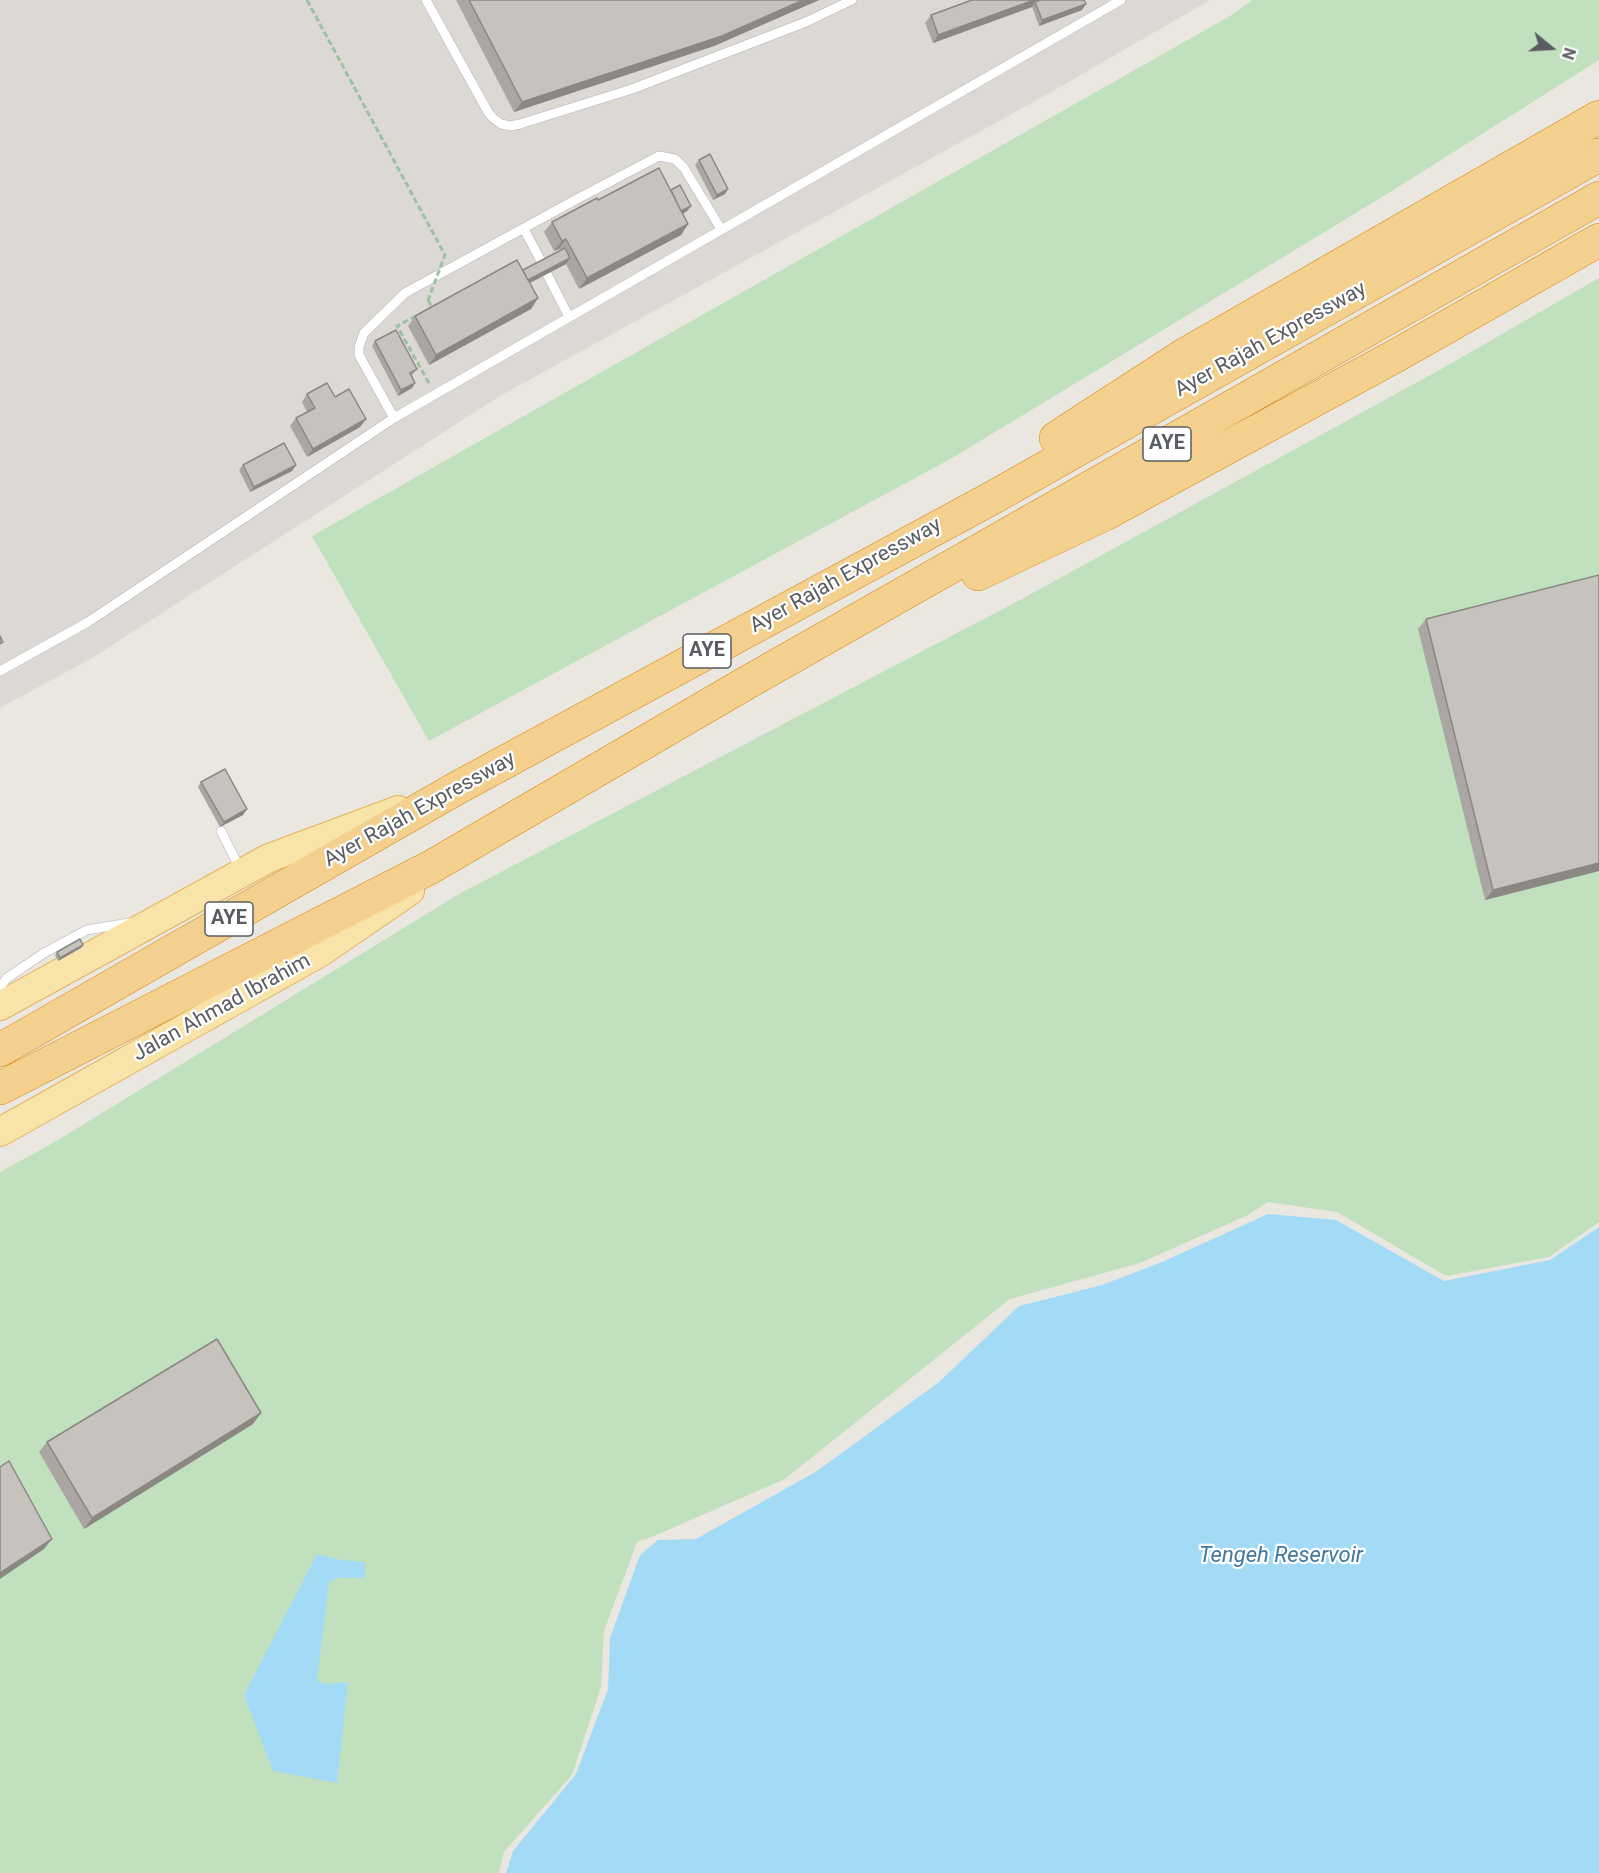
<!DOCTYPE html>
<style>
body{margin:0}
#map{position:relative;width:1599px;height:1873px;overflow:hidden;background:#eae7e0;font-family:Roboto,sans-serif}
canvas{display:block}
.north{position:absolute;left:1521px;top:18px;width:60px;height:60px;-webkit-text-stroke:4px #fff;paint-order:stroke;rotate:108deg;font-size:16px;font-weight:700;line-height:24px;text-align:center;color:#595c60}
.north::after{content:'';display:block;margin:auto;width:21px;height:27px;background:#595c60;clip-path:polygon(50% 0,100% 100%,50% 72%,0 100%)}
</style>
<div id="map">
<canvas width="1599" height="1873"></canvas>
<div class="north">N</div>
</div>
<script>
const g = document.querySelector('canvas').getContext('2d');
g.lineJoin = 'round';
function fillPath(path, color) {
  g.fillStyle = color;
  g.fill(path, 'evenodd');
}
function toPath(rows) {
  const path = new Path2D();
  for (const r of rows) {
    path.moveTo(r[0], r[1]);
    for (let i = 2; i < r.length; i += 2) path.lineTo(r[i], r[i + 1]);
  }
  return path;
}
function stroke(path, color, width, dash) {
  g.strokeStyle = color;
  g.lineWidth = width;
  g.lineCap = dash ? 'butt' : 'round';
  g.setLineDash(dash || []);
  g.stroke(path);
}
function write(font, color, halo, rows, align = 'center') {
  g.font = font + ' Roboto,sans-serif';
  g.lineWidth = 4.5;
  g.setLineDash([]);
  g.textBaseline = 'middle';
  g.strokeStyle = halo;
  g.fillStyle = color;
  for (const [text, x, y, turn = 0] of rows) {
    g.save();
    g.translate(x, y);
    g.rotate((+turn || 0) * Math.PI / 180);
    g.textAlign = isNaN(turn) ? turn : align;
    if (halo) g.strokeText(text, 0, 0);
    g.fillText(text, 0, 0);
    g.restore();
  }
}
const industrial = toPath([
 [0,0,1210,0,1048,94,500,396,92,658,0,708]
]);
const green = toPath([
 [1252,0,1599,0,1599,60,1392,191,954,457,429,741,312,536,1230,16],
 [1599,278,1599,1222,1549,1257,1446,1276,1337,1212,1268,1202,1248,1215,1140,1263,1010,1299,785,1479,654,1536,637,1542,604,1631,601,1687,572,1775,504,1852,499,1873,0,1873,0,1172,53,1143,459,894,1018,601,1443,368]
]);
const water = toPath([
 [1268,1214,1336,1220,1444,1281,1550,1260,1599,1227,1599,1873,506,1873,513,1851,576,1774,608,1689,610,1638,640,1555,658,1540,696,1539,817,1471,939,1382,1019,1306,1102,1285,1162,1262],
 [317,1554,341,1560,365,1562,365,1578,338,1578,329,1582,317,1681,328,1684,348,1682,337,1783,273,1771,244,1695]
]);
const path = toPath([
 [428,300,432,307,430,308],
 [416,316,397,326,429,383]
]);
const lane = toPath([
 [426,0,488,112,493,118,501,124,511,126,520,124,632,89,806,22,852,0],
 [524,229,542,263],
 [547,274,569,317],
 [394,418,359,355,359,347,364,333,405,293,577,199,659,156,675,159,684,168,721,229],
 [0,671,88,622,394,418,1121,0],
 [221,831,240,869],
 [0,987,7,978,44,953,87,930,129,923]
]);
const primary = toPath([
 [0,1006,269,858,398,810],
 [0,1132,321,952,410,891]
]);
const highway = toPath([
 [1056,438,1184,355,1599,117],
 [978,574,1105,514,1399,354,1599,240],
 [0,1050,457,788,992,498,1599,155],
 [0,1088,431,867,748,682,1599,198]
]);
const pathBridge = toPath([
 [307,0,445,255,428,300]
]);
const wall = toPath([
 [456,0,819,0,714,46,514,112],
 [972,0,1084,0,1082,10,1039,26,1032,7,933,43,925,23,931,15],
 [699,160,725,194,713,200,695,165],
 [671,190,691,206,687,211,683,214,688,224,681,235,579,289,566,264,530,283,538,298,531,309,429,365,408,326,415,316,523,270,560,251,559,249,554,251,544,232,552,222,598,200],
 [375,341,417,369,412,375,415,383,412,388,398,396,372,346],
 [307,394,335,397,366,419,360,427,307,457,290,426,296,418,307,412,302,402],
 [243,465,292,471,250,492,239,470],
 [1599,575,1599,871,1485,900,1418,629,1426,619],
 [201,782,243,815,220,827,198,787],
 [81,948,58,961,55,955,57,952],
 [253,1424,84,1529,39,1452,47,1442]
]);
const shadedWall = toPath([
 [803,0,819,0,714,46,514,112,522,102],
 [1034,0,1050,0,1035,2,1032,7,933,43,938,35],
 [1086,4,1082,10,1039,26,1042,20],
 [728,189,725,194,713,200,717,195],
 [691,206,687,211,673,219,677,214],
 [688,224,681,235,579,289,587,278],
 [566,239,559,249,554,251,562,241],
 [570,258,566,264,520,288,524,283],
 [538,298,531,309,429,365,436,355],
 [415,383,412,388,398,396,401,390],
 [366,419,360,427,307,457,313,449],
 [296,465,292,471,250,492,254,487],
 [247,809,243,815,220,827,224,822],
 [1599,863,1599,871,1485,900,1493,890],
 [83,945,81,948,58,961,60,958],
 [261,1413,253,1424,84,1529,92,1518],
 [52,1539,44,1549,0,1579,0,1573]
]);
const building = toPath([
 [469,0,803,0,722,36,522,102,469,0],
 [972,0,1034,0,938,35,931,15,972,0],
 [1040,0,1084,0,1086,4,1042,20,1035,2,1040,0],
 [710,154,728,189,717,195,699,160,710,154],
 [659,168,688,224,587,278,566,239,562,241,552,222,597,198,598,200,659,168],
 [680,185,691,206,681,211,671,190,680,185],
 [565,248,570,258,528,280,523,270,565,248],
 [517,260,538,298,436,355,415,316,517,260],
 [396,330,417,369,410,373,415,383,401,390,375,341,396,330],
 [327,383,335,397,349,389,366,419,313,449,296,418,315,408,307,394,327,383],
 [284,443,296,465,254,487,243,465,284,443],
 [1599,575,1599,863,1493,890,1426,619,1599,575],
 [0,636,3,642,0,644,0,636],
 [225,769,247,809,224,822,201,782,225,769],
 [80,939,83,945,60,958,57,952,80,939],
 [217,1339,261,1413,92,1518,47,1442,217,1339],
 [9,1461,52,1539,0,1573,0,1467,9,1461]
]);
const shields = [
 [1167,444,48],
 [707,651,48],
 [229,919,48]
];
const shieldNames = [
 ["AYE",1167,444],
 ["AYE",707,651],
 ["AYE",229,919]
];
const streetNames = [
 ["Ayer Rajah Expressway",1271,340,-29],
 ["Ayer Rajah Expressway",846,576,-29],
 ["Ayer Rajah Expressway",420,810,-29],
 ["Jalan Ahmad Ibrahim",222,1008,-29]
];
const waterNames = [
 ["Tengeh Reservoir",1281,1556]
];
fillPath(industrial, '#dcd9d4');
fillPath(green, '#c1e1be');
fillPath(water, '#a3dbf7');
stroke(lane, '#b1b3b7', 10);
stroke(primary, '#e5b25f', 30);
stroke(highway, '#d88712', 34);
stroke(path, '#99c3a1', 3, [6, 3]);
stroke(lane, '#fff', 9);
stroke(primary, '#f8e3a8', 28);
stroke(highway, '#f4d08e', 33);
stroke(pathBridge, '#99c3a1', 3, [6, 3]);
fillPath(wall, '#aaa7a3');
fillPath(shadedWall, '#8b8884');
fillPath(building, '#c6c2bd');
stroke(building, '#8b8884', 1.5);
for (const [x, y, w] of shields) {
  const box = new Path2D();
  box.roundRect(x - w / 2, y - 17, w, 34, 4.5);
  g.fillStyle = '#fff';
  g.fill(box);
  stroke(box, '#595c60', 1.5);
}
write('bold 20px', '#595c60', null, shieldNames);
write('21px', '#595c60', '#fff', streetNames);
write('italic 22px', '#41779e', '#fff', waterNames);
</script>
